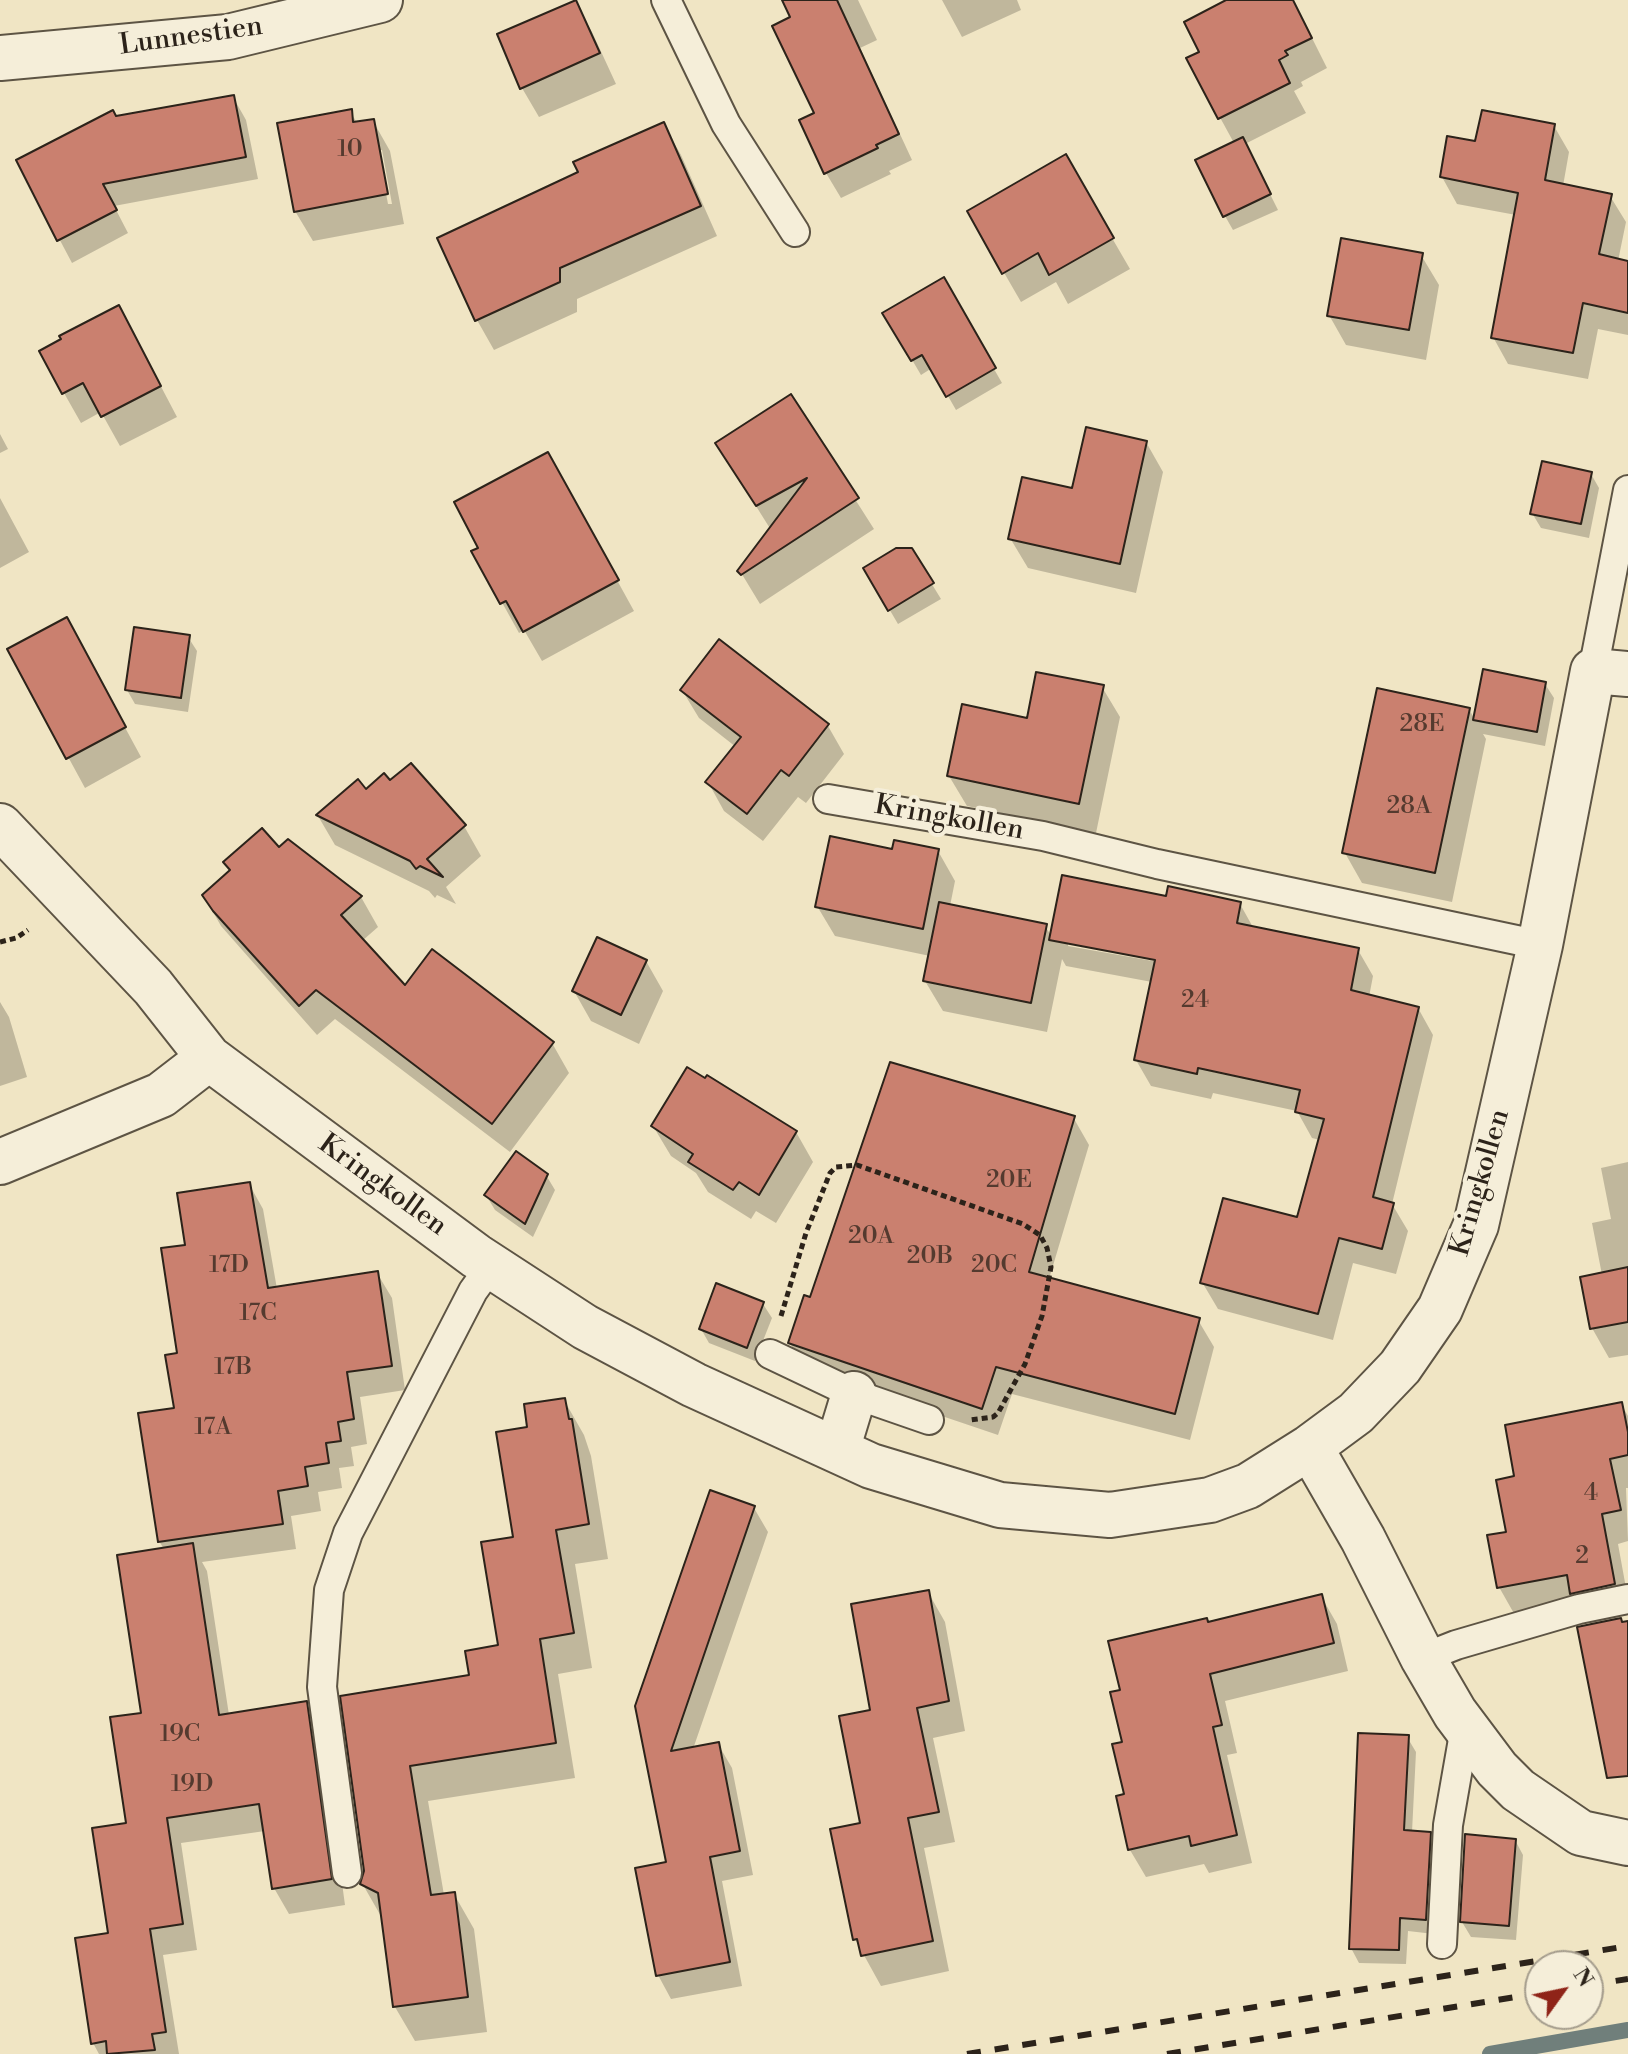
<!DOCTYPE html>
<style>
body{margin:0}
#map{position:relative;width:1628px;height:2054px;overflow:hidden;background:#f0e5c4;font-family:"Libre Bodoni",serif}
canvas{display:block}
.north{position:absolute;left:1524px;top:1950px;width:80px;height:80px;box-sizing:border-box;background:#f5eed9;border:2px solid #a59d8d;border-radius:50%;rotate:57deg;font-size:22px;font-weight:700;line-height:32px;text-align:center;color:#2c231a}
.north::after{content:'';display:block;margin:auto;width:28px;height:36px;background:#8f2418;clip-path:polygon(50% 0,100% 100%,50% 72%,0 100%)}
</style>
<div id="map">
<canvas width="1628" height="2054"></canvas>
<div class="north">N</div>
</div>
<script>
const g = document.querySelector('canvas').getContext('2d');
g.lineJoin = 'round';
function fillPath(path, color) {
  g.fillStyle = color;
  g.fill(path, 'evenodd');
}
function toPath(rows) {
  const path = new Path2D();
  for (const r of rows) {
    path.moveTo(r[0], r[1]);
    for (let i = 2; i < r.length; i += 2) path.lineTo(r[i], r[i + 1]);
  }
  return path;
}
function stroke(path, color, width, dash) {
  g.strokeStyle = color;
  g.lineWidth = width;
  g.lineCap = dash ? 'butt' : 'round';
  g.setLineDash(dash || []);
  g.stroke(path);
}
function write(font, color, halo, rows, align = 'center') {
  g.font = font + ' "Libre Bodoni",serif';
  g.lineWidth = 8;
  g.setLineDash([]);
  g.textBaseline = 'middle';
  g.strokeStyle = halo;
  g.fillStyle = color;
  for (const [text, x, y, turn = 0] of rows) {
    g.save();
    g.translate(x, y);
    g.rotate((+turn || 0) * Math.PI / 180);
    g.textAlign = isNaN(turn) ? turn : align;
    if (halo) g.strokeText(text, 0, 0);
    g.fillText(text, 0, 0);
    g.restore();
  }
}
const shadow = toPath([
 [784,0,858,0,877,40,860,48,912,160,889,171,891,174,841,198,826,173,817,114,792,18],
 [942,0,1017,0,1021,10,962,37],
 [1230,0,1293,0,1327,68,1301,82,1303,86,1294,91,1306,113,1245,144,1278,210,1233,230,1225,216,1234,143,1188,59,1202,53],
 [575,2,592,32,616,84,539,117,522,88],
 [233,97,246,120,258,179,114,206,128,233,72,263,18,161,115,119],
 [350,111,357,123,373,121,390,151,404,224,313,241,295,211],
 [378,150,382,150,392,204,388,204],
 [664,125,681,155,717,236,577,299,577,312,494,350,477,320,581,173],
 [1554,126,1569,152,1563,186,1610,196,1626,222,1618,261,1628,263,1628,335,1598,329,1588,379,1508,364,1493,337,1516,215,1457,204,1442,177,1477,143],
 [1065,157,1130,269,1068,304,1056,282,1021,302,969,212],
 [1421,255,1439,285,1426,360,1346,345,1329,315],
 [943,280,1002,383,956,410,932,368,921,375,885,314],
 [135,337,177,417,120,446,101,412,81,423,64,393],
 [790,397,874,529,760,604,740,571,771,530,717,444],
 [0,434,8,449,0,453],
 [1146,442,1163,472,1136,593,1028,568,1010,538,1074,491],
 [1591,474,1599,488,1589,538,1541,528,1532,513],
 [564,484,634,611,542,661,524,630,519,633,474,552],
 [0,498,29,552,0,568],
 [911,550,941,599,898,624,865,568],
 [188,637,197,651,188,712,135,704,127,690],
 [10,650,83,650,141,757,85,788],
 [1545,684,1554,698,1545,746,1483,734,1486,739,1452,902,1362,883,1345,853,1469,709,1475,720],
 [1102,687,1120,717,1096,833,967,806,949,776],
 [682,690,828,726,844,754,806,803,798,797,763,841,724,811,708,782,736,747,699,718],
 [390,783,464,826,481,856,446,887,456,904,437,895,435,898,429,891,335,845,318,816],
 [288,842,361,897,378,927,362,941,405,988,552,1043,569,1073,510,1152,335,1019,317,1035,221,926,204,896],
 [894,851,938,851,955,881,950,906,1045,926,1052,937,1167,899,1240,904,1254,929,1358,950,1373,976,1369,997,1418,1008,1433,1035,1392,1204,1408,1231,1396,1274,1353,1263,1333,1340,1218,1309,1202,1282,1299,1220,1320,1140,1312,1138,1297,1111,1213,1093,1211,1099,1151,1086,1136,1060,1152,982,1066,966,1062,959,1047,1032,943,1011,925,981,930,956,835,936,817,906],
 [1068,942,1165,960,1164,963,1068,946],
 [646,961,663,991,639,1044,591,1021,574,991],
 [0,1002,9,1017,27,1077,0,1086],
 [1073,1117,1089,1145,1049,1279,1198,1320,1214,1347,1190,1440,1012,1394,998,1435,806,1370,790,1343],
 [653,1126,796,1132,813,1162,776,1223,756,1211,751,1219,708,1192,696,1173,671,1156],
 [1628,1162,1628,1355,1609,1358,1592,1328,1602,1275,1592,1223,1611,1219,1601,1168],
 [546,1175,555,1190,533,1237,495,1210,486,1195],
 [249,1184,263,1209,277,1289,377,1273,392,1298,405,1390,360,1397,367,1444,351,1447,354,1466,339,1468,342,1488,318,1492,321,1511,291,1516,296,1549,202,1562,207,1571,229,1715,306,1704,321,1729,345,1905,289,1914,274,1888,265,1831,181,1843,197,1950,163,1955,179,2054,99,2054,93,2043,128,1824,164,1549,159,1541,176,1409,187,1246],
 [763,1304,772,1318,755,1361,709,1343,701,1329],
 [564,1400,584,1435,591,1456,608,1559,575,1564,592,1668,558,1674,575,1778,428,1801,444,1895,454,1894,474,1929,487,2032,415,2041,395,2007,382,1918,362,1883,366,1871,343,1698,471,1677,500,1647,529,1428],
 [1621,1404,1628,1416,1628,1488,1626,1488,1628,1541,1618,1544,1628,1599,1628,1615,1618,1617,1622,1624,1628,1623,1628,1774,1591,1626,1579,1605,1516,1617,1499,1587,1517,1478],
 [754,1508,768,1532,693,1749,718,1744,732,1768,753,1875,722,1881,742,1986,671,1999,658,1975,668,1863,637,1706],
 [928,1592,945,1622,965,1731,933,1738,955,1842,924,1848,949,1971,881,1986,855,1939,872,1712],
 [1321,1596,1337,1624,1348,1671,1225,1701,1237,1753,1227,1755,1252,1863,1209,1873,1204,1864,1146,1877,1130,1850,1118,1797,1127,1796,1122,1692,1208,1624],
 [1407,1737,1416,1752,1412,1832,1429,1834,1438,1848,1434,1934,1408,1931,1406,1964,1359,1963,1351,1948],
 [1515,1840,1523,1855,1516,1940,1471,1937,1462,1922]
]);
const stream = toPath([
 [1490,2054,1628,2030]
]);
const building = toPath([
 [576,0,600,53,520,89,497,34,576,0],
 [782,0,837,0,899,134,876,145,878,148,824,174,799,120,814,113,772,26,790,17,782,0],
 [1226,0,1293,0,1312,38,1285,51,1288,55,1279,60,1290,83,1218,119,1186,58,1199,52,1184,22,1226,0],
 [234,95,246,157,103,184,117,210,57,241,16,160,113,110,116,116,234,95],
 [352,109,353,122,374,119,388,194,294,212,277,123,352,109],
 [1482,110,1555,124,1545,180,1612,194,1599,254,1628,261,1628,313,1583,303,1573,353,1491,338,1518,193,1440,177,1447,136,1475,141,1482,110],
 [664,122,701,206,560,268,560,282,475,321,437,238,578,172,573,162,664,122],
 [1243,137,1271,194,1223,217,1195,160,1243,137],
 [1066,154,1114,238,1049,275,1038,253,1002,274,967,211,1066,154],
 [1341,238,1423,253,1409,330,1327,316,1341,238],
 [944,277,996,368,946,397,922,355,911,361,882,313,944,277],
 [119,305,161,386,101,417,83,383,62,394,39,351,61,339,59,336,119,305],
 [791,394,859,498,741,575,737,571,807,478,756,506,715,443,791,394],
 [1086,427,1147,441,1120,564,1008,539,1022,477,1072,488,1086,427],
 [548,452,619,580,523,632,506,601,500,604,471,551,478,548,454,502,548,452],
 [1542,461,1592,472,1581,524,1530,514,1542,461],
 [896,548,912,548,934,583,888,611,863,568,896,548],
 [67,617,126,727,66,759,7,649,67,617],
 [134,627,190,635,181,698,125,690,134,627],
 [719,639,829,724,789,776,781,770,747,814,705,782,741,737,680,690,719,639],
 [1483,669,1546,682,1537,732,1473,720,1483,669],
 [1036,672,1104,685,1079,804,947,776,962,704,1027,718,1036,672],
 [1377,688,1470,708,1435,873,1342,853,1377,688],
 [411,763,466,825,427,859,443,877,420,866,416,869,410,861,316,815,358,779,366,789,384,773,390,780,411,763],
 [262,828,279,847,288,839,362,896,341,915,405,985,432,949,554,1042,492,1124,316,990,299,1006,213,911,202,895,230,870,223,862,262,828],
 [830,836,892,849,894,840,939,849,923,929,815,907,830,836],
 [1062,875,1166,896,1168,886,1241,902,1237,923,1359,948,1351,990,1419,1007,1373,1197,1394,1203,1382,1249,1339,1238,1318,1314,1200,1283,1223,1198,1297,1217,1324,1119,1295,1112,1300,1090,1198,1068,1197,1074,1134,1060,1155,960,1049,940,1062,875],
 [939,902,1047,924,1031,1003,923,981,939,902],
 [597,937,647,960,621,1015,572,991,597,937],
 [890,1062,1075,1116,1029,1272,1200,1318,1175,1414,996,1367,982,1409,788,1343,804,1295,810,1297,890,1062],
 [687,1067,705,1078,707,1075,797,1131,759,1195,739,1182,733,1190,688,1162,693,1154,651,1126,687,1067],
 [516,1151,548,1174,525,1224,484,1195,516,1151],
 [250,1182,268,1288,378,1271,392,1366,347,1372,354,1419,338,1422,341,1441,326,1443,329,1463,305,1467,308,1486,278,1491,283,1524,158,1542,138,1413,174,1408,165,1355,177,1353,161,1248,185,1245,177,1193,250,1182],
 [1628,1267,1628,1322,1590,1329,1580,1277,1628,1267],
 [716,1283,764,1302,747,1348,699,1329,716,1283],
 [565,1398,569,1419,572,1419,589,1524,556,1530,574,1633,540,1639,556,1743,410,1766,431,1895,455,1892,468,1997,393,2007,378,1893,360,1884,364,1871,340,1696,469,1675,465,1651,498,1645,481,1542,513,1537,496,1432,527,1427,524,1404,565,1398],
 [1622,1402,1628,1432,1628,1455,1610,1459,1621,1510,1602,1514,1615,1584,1570,1594,1567,1575,1497,1588,1487,1535,1506,1532,1496,1480,1514,1476,1505,1425,1622,1402],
 [710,1490,755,1506,671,1751,719,1742,740,1851,710,1857,730,1962,656,1976,635,1868,666,1862,635,1706,710,1490],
 [193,1543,219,1715,307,1701,332,1879,272,1889,259,1804,167,1818,183,1924,150,1929,166,2032,152,2034,155,2050,107,2054,106,2041,91,2044,75,1938,108,1933,92,1828,126,1823,110,1717,141,1713,117,1555,193,1543],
 [929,1590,949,1701,917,1708,939,1812,908,1818,933,1941,861,1956,857,1939,853,1940,830,1829,860,1823,839,1716,870,1710,851,1604,929,1590],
 [1322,1594,1334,1643,1210,1674,1222,1725,1213,1727,1237,1835,1191,1846,1189,1836,1128,1850,1116,1796,1124,1794,1112,1744,1122,1742,1110,1692,1120,1690,1108,1641,1207,1618,1208,1622,1322,1594],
 [1621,1618,1622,1622,1628,1621,1628,1776,1607,1778,1577,1627,1621,1618],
 [1358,1733,1409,1735,1404,1830,1431,1832,1426,1920,1400,1918,1399,1950,1349,1949,1358,1733],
 [1465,1834,1516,1839,1509,1926,1460,1922,1465,1834]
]);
const path = toPath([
 [0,942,16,938,28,930],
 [781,1316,806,1233,830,1173,836,1167,857,1165,1023,1224,1040,1235,1047,1248,1051,1267,1042,1316,1025,1364,998,1413,993,1417,970,1420]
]);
const service = toPath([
 [666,0,726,124,795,232],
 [1593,671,1628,490],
 [828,799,1043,836,1157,864,1540,945],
 [770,1354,854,1394,929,1420],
 [1423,1658,1456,1645,1579,1609,1628,1599],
 [347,1873,322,1687,329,1590,348,1533,473,1291,491,1266],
 [1442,1944,1448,1825,1465,1728]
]);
const minor = toPath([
 [0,58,228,37,380,0],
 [0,826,153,987,209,1058,476,1256,585,1327,694,1385,871,1466,1000,1505,1110,1515,1210,1500,1248,1486,1310,1447,1356,1413,1400,1367,1440,1309,1476,1225,1540,945,1593,671,1628,674],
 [0,1162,161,1095,209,1058],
 [1310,1447,1363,1539,1423,1658,1455,1713,1497,1769,1518,1790,1581,1833,1628,1843],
 [837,1450,854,1394]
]);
const rail = toPath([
 [1588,1985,1628,1979],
 [967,2054,1628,1946],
 [1167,2054,1540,1993]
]);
const numberNames = [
 ["10",350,150],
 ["28E",1422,725],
 ["28A",1409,807],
 ["24",1195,1001],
 ["20E",1009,1181],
 ["20A",871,1237],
 ["20B",930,1257],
 ["17D",229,1266],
 ["20C",994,1266],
 ["17C",258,1314],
 ["17B",233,1368],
 ["17A",213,1428],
 ["4",1591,1494],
 ["2",1582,1557],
 ["19C",180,1735],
 ["19D",192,1785]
];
const streetNames = [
 ["Lunnestien",191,37,-8],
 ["Kringkollen",949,819,10],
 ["Kringkollen",1481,1183,-74],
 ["Kringkollen",382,1186,36]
];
fillPath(shadow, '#0003');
stroke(stream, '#707f7b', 16);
fillPath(building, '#ca806f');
stroke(building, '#2c231a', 2);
stroke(service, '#5d5444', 32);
stroke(minor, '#5d5444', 48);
stroke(path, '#2c231a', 5, [6, 4]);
stroke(service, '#f5eed9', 28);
stroke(minor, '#f5eed9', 44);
stroke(rail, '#2c231a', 6, [14, 14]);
write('24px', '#543a2f', null, numberNames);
write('28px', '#2c231a', '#f5eed9', streetNames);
</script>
